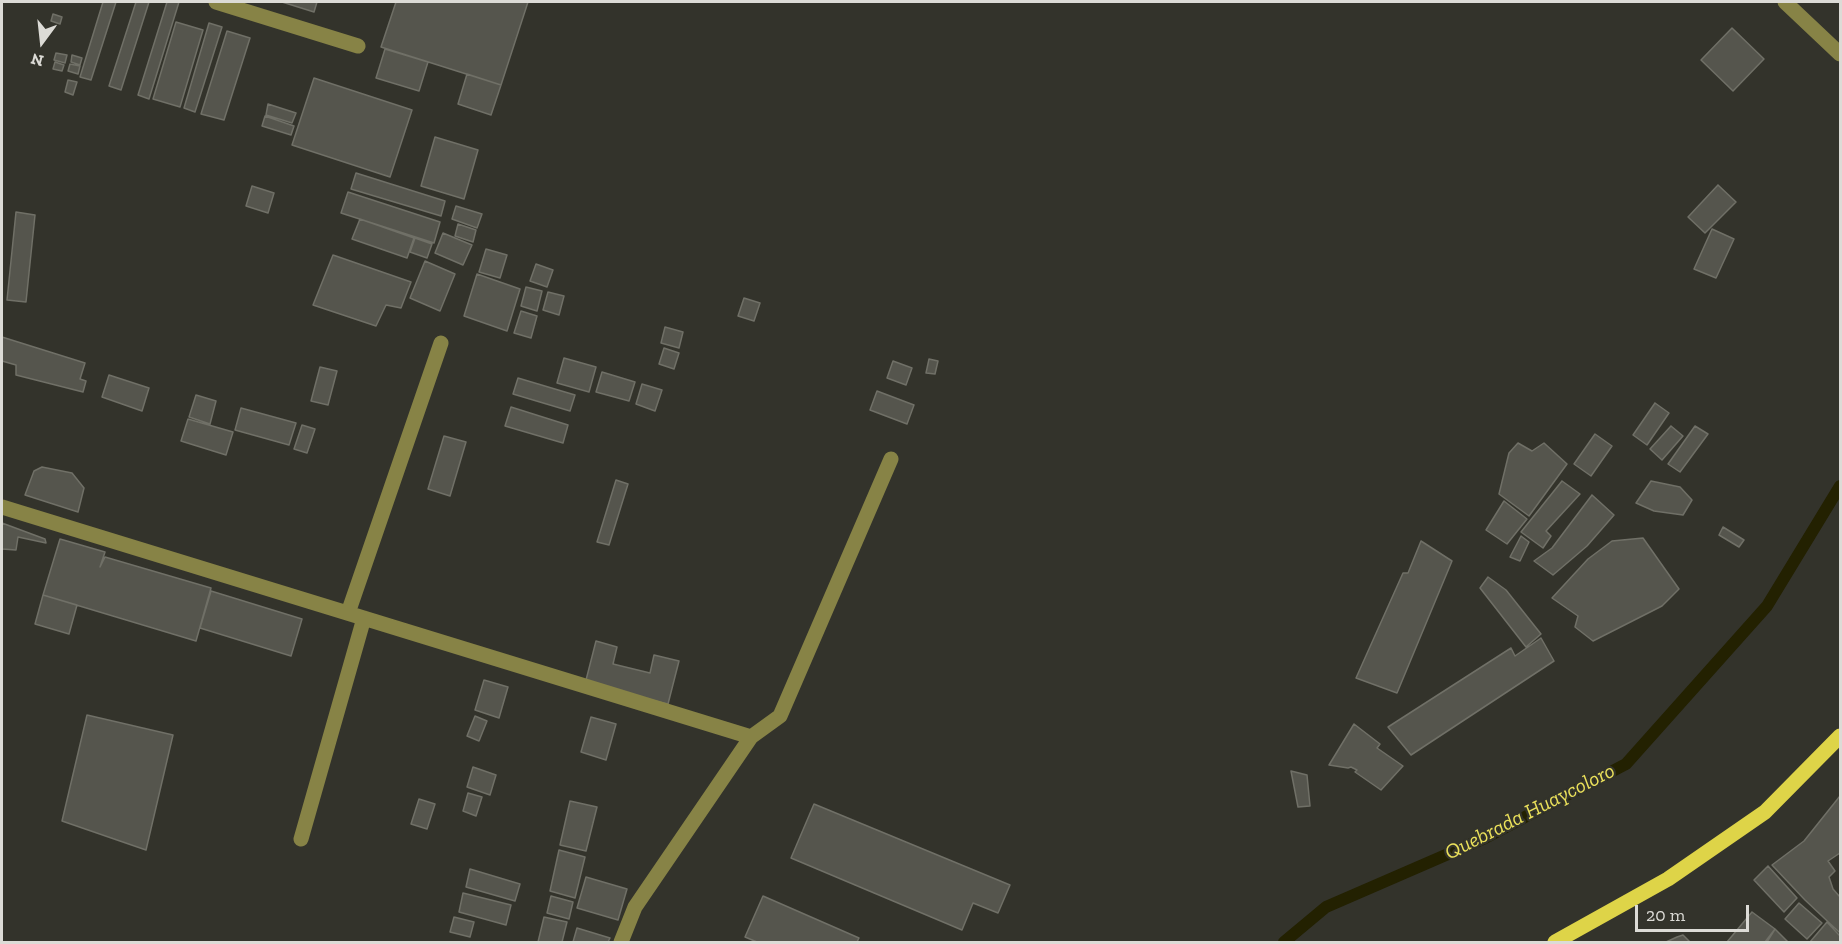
<!DOCTYPE html>
<style>
body{margin:0}
#map{position:relative;width:1842px;height:944px;overflow:hidden;background:#33332b;font-family:"Zilla Slab",serif}
canvas{display:block}
.frame{position:absolute;inset:0;border:3px solid #dcdbd6;pointer-events:none}
.north{position:absolute;left:12px;top:12px;width:60px;height:60px;-webkit-text-stroke:4px #33332b;paint-order:stroke;rotate:195deg;font-size:16px;font-weight:700;line-height:24px;text-align:center;color:#dcdbd6}
.north::after{content:'';display:block;margin:auto;width:21px;height:27px;background:#dcdbd6;clip-path:polygon(50% 0,100% 100%,50% 72%,0 100%)}
.scale{position:absolute;left:1635px;top:905px;width:114px;height:27px;box-sizing:border-box;border:3px solid #dcdbd6;border-top:0;padding-left:8px;font-size:18px;line-height:21px;white-space:nowrap;color:#dcdbd6;-webkit-text-stroke:4px #33332b;paint-order:stroke}
</style>
<div id="map">
<canvas width="1842" height="944"></canvas>
<div class="frame"></div>
<div class="north">N</div>
<div class="scale">20 m</div>
</div>
<script>
const g = document.querySelector('canvas').getContext('2d');
g.lineJoin = 'round';
function toPath(rows) {
  const path = new Path2D();
  for (const r of rows) {
    path.moveTo(r[0], r[1]);
    for (let i = 2; i < r.length; i += 2) path.lineTo(r[i], r[i + 1]);
  }
  return path;
}
function stroke(path, color, width, dash) {
  g.strokeStyle = color;
  g.lineWidth = width;
  g.lineCap = dash ? 'butt' : 'round';
  g.setLineDash(dash || []);
  g.stroke(path);
}
function fillPath(path, color) {
  g.fillStyle = color;
  g.fill(path, 'evenodd');
}
function write(font, color, halo, rows, align = 'center') {
  g.font = font + ' "Zilla Slab",serif';
  g.lineWidth = 4.5;
  g.setLineDash([]);
  g.textBaseline = 'middle';
  g.strokeStyle = halo;
  g.fillStyle = color;
  for (const [text, x, y, turn = 0] of rows) {
    g.save();
    g.translate(x, y);
    g.rotate((+turn || 0) * Math.PI / 180);
    g.textAlign = isNaN(turn) ? turn : align;
    if (halo) g.strokeText(text, 0, 0);
    g.fillText(text, 0, 0);
    g.restore();
  }
}
const stream = toPath([
 [1284,942,1326,907,1485,838,1626,764,1767,606,1840,486]
]);
const building = toPath([
 [103,2,116,2,91,80,80,77,103,2],
 [136,2,149,2,121,90,109,86,136,2],
 [167,2,179,2,149,99,138,95,167,2],
 [282,2,317,2,314,12,282,2],
 [396,2,528,2,501,85,381,47,396,2],
 [53,14,62,17,60,24,51,21,53,14],
 [176,22,203,30,180,107,153,99,176,22],
 [209,23,222,27,195,112,184,108,209,23],
 [1732,28,1764,59,1733,91,1701,60,1732,28],
 [227,31,250,38,224,120,201,114,227,31],
 [385,49,428,62,419,91,376,78,385,49],
 [56,53,67,55,65,63,54,60,56,53],
 [72,55,82,58,80,65,71,62,72,55],
 [55,62,64,65,62,71,53,69,55,62],
 [70,64,80,66,78,74,68,71,70,64],
 [467,74,501,85,491,115,458,104,467,74],
 [314,78,412,110,390,177,292,145,314,78],
 [68,80,77,82,73,95,65,92,68,80],
 [268,104,296,113,292,123,266,115,268,104],
 [265,116,294,126,291,135,262,126,265,116],
 [435,137,478,150,464,199,421,186,435,137],
 [356,173,445,201,441,216,351,189,356,173],
 [1718,185,1736,202,1705,233,1688,217,1718,185],
 [252,186,274,193,268,213,246,206,252,186],
 [348,192,440,222,434,243,341,213,348,192],
 [456,206,482,214,477,228,452,219,456,206],
 [16,212,35,215,26,302,7,300,16,212],
 [360,219,414,238,407,258,352,239,360,219],
 [458,224,476,230,473,242,455,236,458,224],
 [1712,229,1734,239,1716,278,1694,269,1712,229],
 [443,233,472,245,463,265,435,253,443,233],
 [415,238,432,244,427,258,410,252,415,238],
 [486,249,507,255,500,278,479,272,486,249],
 [333,255,411,282,401,308,386,305,376,326,313,305,333,255],
 [425,261,455,274,440,311,410,298,425,261],
 [536,264,553,270,547,287,530,281,536,264],
 [477,274,520,289,507,331,464,316,477,274],
 [526,287,542,291,537,311,521,306,526,287],
 [548,292,564,296,559,315,543,310,548,292],
 [744,298,760,303,754,321,738,316,744,298],
 [521,311,537,316,531,338,514,333,521,311],
 [665,327,683,332,679,348,661,343,665,327],
 [2,337,85,363,80,379,86,381,83,392,16,375,16,365,2,361,2,337],
 [664,348,679,353,674,369,659,364,664,348],
 [564,358,596,367,589,392,557,383,564,358],
 [929,359,938,361,935,374,926,373,929,359],
 [893,361,912,368,906,385,887,378,893,361],
 [320,367,337,371,328,405,311,401,320,367],
 [602,372,635,382,629,401,596,392,602,372],
 [109,375,149,388,142,411,102,397,109,375],
 [518,378,575,395,570,411,513,394,518,378],
 [642,384,662,390,655,411,636,404,642,384],
 [877,391,914,405,907,424,870,410,877,391],
 [196,395,216,401,210,424,189,417,196,395],
 [1655,403,1669,413,1647,445,1633,435,1655,403],
 [511,407,568,425,563,443,505,426,511,407],
 [241,408,296,423,289,445,235,430,241,408],
 [188,419,233,432,226,455,181,441,188,419],
 [302,425,315,429,307,453,294,449,302,425],
 [1671,426,1683,436,1662,460,1650,449,1671,426],
 [1695,426,1708,434,1680,472,1668,464,1695,426],
 [1595,434,1612,446,1591,476,1574,464,1595,434],
 [444,436,466,442,450,496,428,489,444,436],
 [1518,443,1532,451,1544,443,1567,464,1529,516,1499,494,1509,453,1518,443],
 [42,467,72,473,84,488,78,512,25,495,34,471,42,467],
 [616,480,628,484,609,545,597,542,616,480],
 [1562,481,1580,494,1546,531,1551,536,1543,548,1521,532,1562,481],
 [1651,481,1680,487,1692,500,1683,515,1654,511,1636,503,1651,481],
 [1592,495,1614,515,1587,546,1553,575,1534,561,1552,548,1592,495],
 [1504,501,1527,519,1507,544,1486,530,1504,501],
 [2,523,45,539,46,543,18,537,16,550,2,549,2,523],
 [1723,527,1744,540,1739,547,1719,535,1723,527],
 [1521,536,1529,542,1520,561,1510,557,1521,536],
 [1643,538,1679,589,1662,606,1593,641,1575,627,1578,616,1552,598,1588,559,1612,541,1643,538],
 [60,539,105,552,100,567,105,557,211,588,196,641,43,595,60,539],
 [1421,541,1452,561,1397,693,1356,678,1403,573,1408,573,1421,541],
 [1488,577,1506,590,1541,634,1526,647,1480,588,1488,577],
 [211,591,302,619,291,656,200,628,211,591],
 [43,595,77,605,69,634,35,624,43,595],
 [1541,638,1554,661,1411,755,1388,727,1511,648,1515,656,1541,638],
 [596,641,617,647,613,664,650,673,654,655,679,661,668,704,585,684,596,641],
 [484,680,508,687,499,718,475,710,484,680],
 [87,715,173,735,146,850,62,821,87,715],
 [475,716,487,721,479,741,467,736,475,716],
 [591,717,616,724,606,760,581,752,591,717],
 [1354,724,1380,744,1377,748,1403,766,1381,790,1355,772,1357,770,1351,767,1348,768,1329,765,1354,724],
 [473,767,496,775,490,795,467,787,473,767],
 [1291,771,1307,775,1310,806,1298,807,1291,771],
 [468,793,482,797,476,816,463,811,468,793],
 [1840,796,1840,853,1828,861,1835,871,1829,877,1833,889,1840,897,1840,933,1805,900,1772,865,1804,841,1840,796],
 [419,799,435,804,427,829,411,824,419,799],
 [570,801,597,807,586,851,560,845,570,801],
 [814,804,1010,885,998,913,973,903,962,930,791,858,814,804],
 [559,850,585,857,575,898,550,891,559,850],
 [1768,866,1797,898,1784,912,1754,880,1768,866],
 [470,869,520,884,515,901,466,887,470,869],
 [586,877,627,889,618,920,577,908,586,877],
 [463,893,511,905,506,925,459,912,463,893],
 [551,896,573,902,569,919,547,913,551,896],
 [763,896,859,938,857,942,757,942,745,937,763,896],
 [1799,903,1822,923,1807,939,1785,919,1799,903],
 [1752,912,1775,929,1765,942,1727,942,1752,912],
 [454,917,474,922,470,937,450,932,454,917],
 [544,917,567,922,562,942,538,942,544,917],
 [1827,922,1840,936,1840,942,1810,942,1827,922],
 [577,928,610,938,608,942,573,942,577,928],
 [1775,929,1788,942,1767,942,1775,929],
 [1683,935,1690,942,1666,942,1677,937,1683,935]
]);
const minor = toPath([
 [216,2,358,46],
 [1785,2,1840,54],
 [2,507,751,737],
 [348,613,441,343],
 [301,839,364,618],
 [621,942,635,907,751,737,780,716,891,459]
]);
const major = toPath([
 [1555,942,1668,879,1765,812,1840,736]
]);
const waterNames = [
 ["Quebrada Huaycoloro",1530,812,-27]
];
stroke(stream, '#232101', 12);
fillPath(building, '#55554d');
stroke(building, '#707067', 1.5);
stroke(minor, '#878346', 15);
stroke(major, '#ded448', 15);
write('italic 21px', '#ebe15b', '#33332b', waterNames);
</script>
